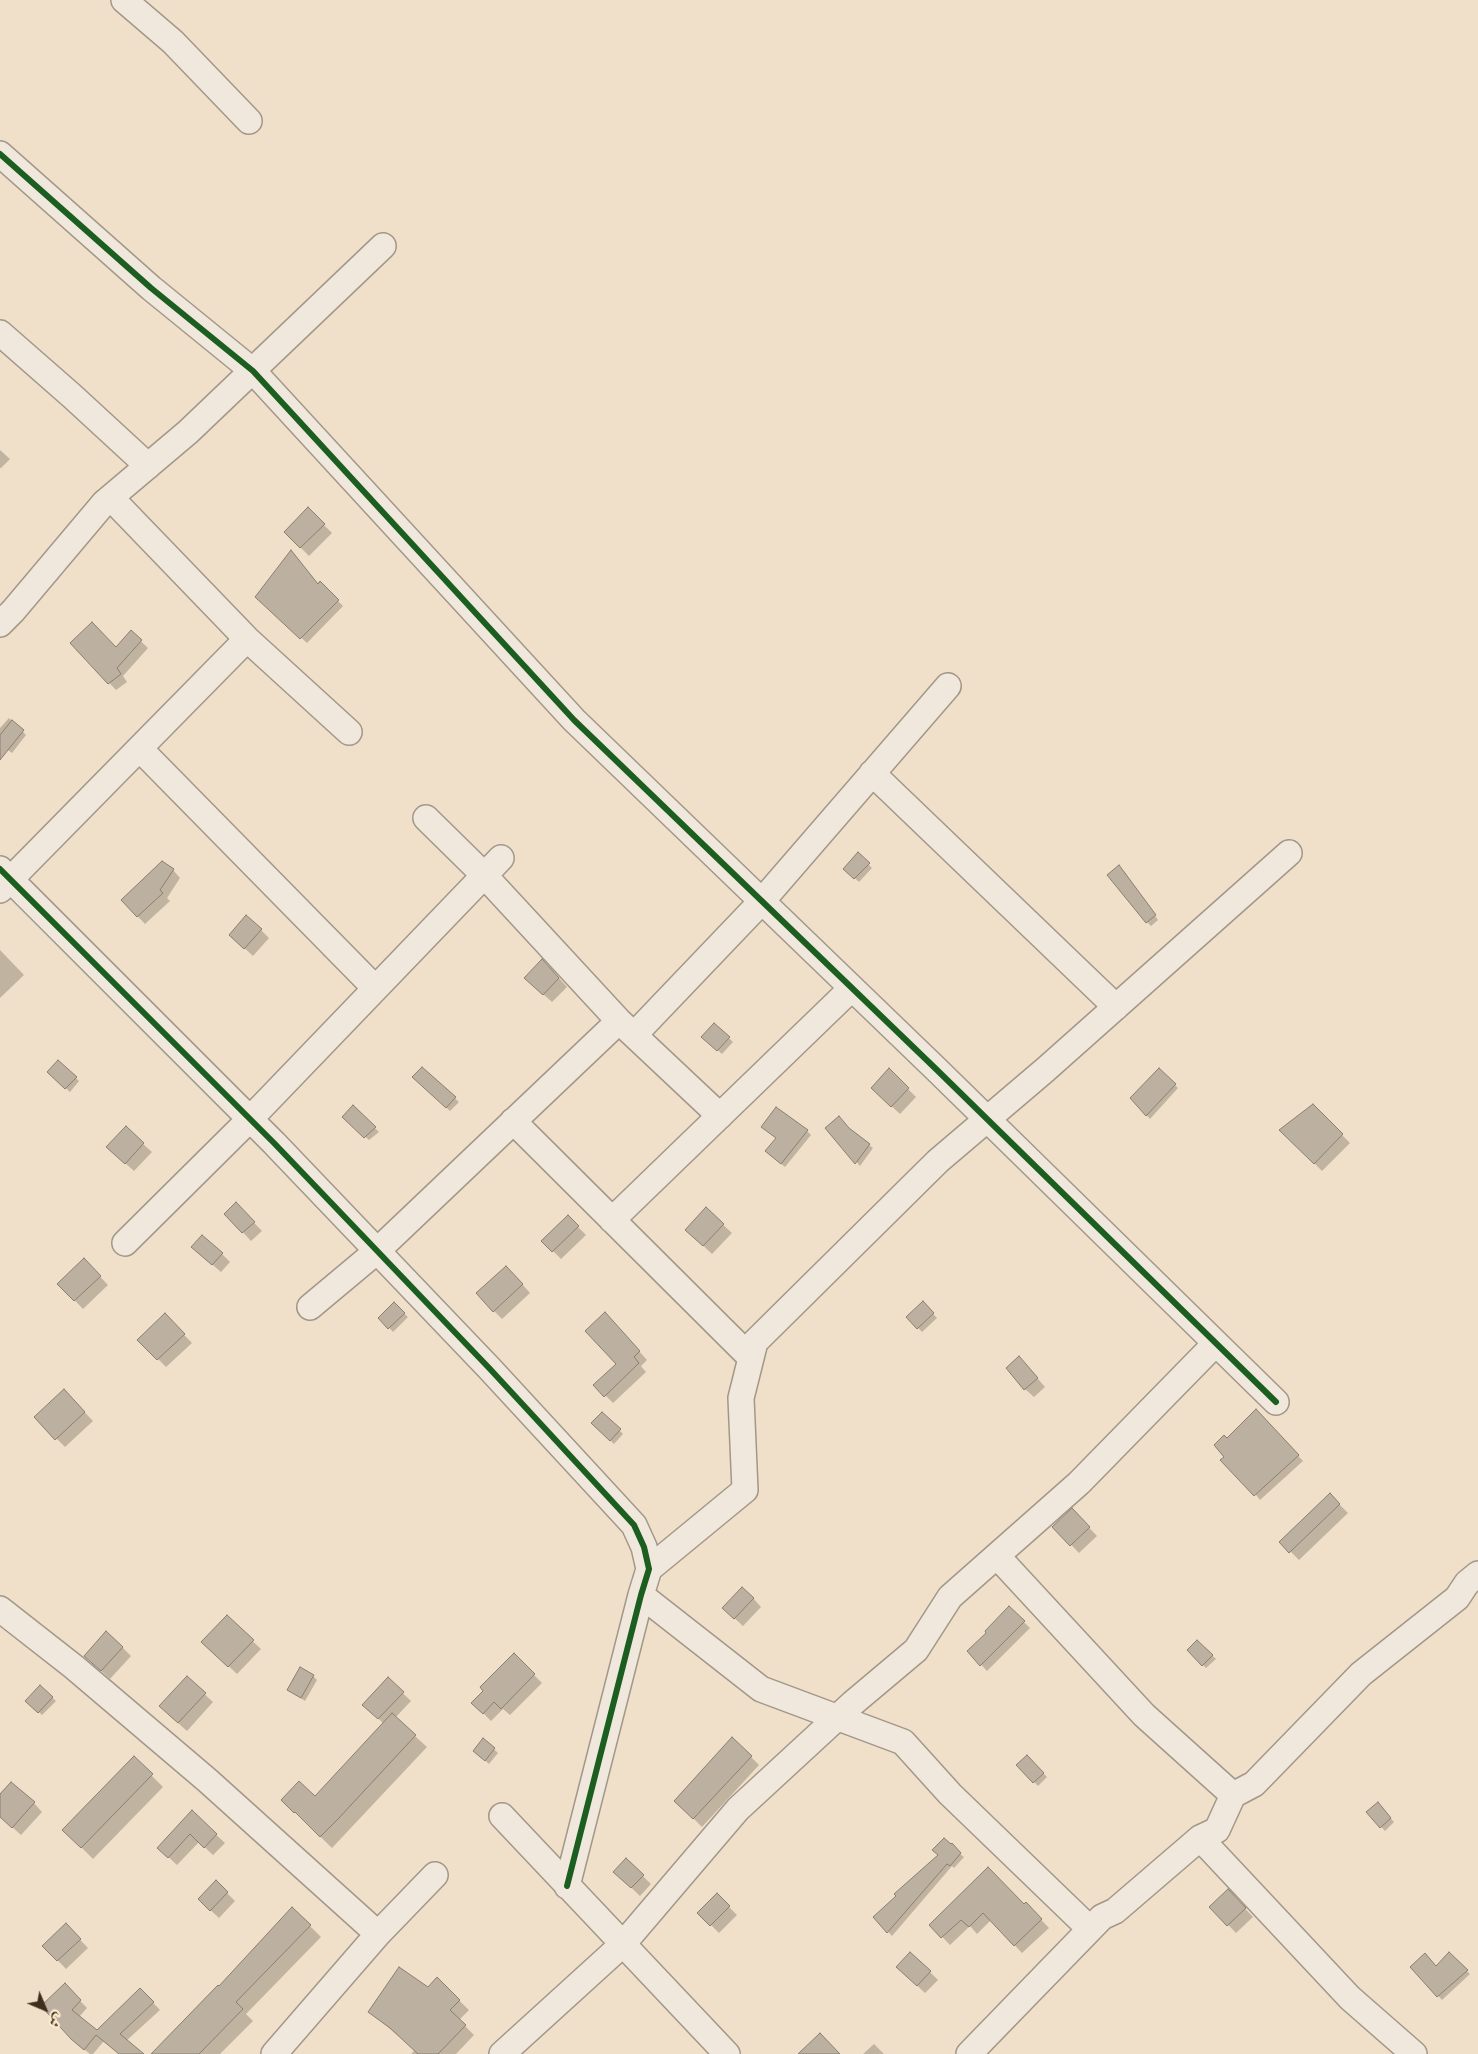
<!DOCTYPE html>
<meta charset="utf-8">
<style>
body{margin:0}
#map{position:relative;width:1478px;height:2054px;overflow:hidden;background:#f0e0c9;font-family:"Libre Bodoni",Amiri,serif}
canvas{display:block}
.north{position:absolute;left:20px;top:1984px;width:50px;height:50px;-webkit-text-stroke:4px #ffedd2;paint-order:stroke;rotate:135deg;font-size:14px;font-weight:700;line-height:20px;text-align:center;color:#402e1d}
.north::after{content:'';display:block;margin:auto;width:18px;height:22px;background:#402e1d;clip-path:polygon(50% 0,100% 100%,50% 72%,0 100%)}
</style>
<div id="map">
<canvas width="1478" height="2054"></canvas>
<div class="north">ش</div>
</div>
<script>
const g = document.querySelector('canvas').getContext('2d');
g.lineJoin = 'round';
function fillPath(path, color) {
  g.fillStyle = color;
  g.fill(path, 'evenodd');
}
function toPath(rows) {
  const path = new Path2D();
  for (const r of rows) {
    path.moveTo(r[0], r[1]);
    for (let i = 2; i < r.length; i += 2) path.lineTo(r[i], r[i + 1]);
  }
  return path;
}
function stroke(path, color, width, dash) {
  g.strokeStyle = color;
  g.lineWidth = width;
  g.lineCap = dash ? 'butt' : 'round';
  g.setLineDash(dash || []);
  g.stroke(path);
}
const shadow = toPath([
 [0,450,10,459,1,468,0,468],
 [308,509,332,533,309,556,285,532],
 [320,583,343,606,307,643,262,602],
 [131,632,148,648,123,676,127,682,116,690,71,643,116,649],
 [9,718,26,735,12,753,0,744,0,728],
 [858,854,872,868,859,882,845,869],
 [173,870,180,878,167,898,170,901,145,924,122,900],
 [1123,870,1158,920,1151,926,1147,922],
 [261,930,269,938,253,956,239,943],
 [0,950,24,975,0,998],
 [551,969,567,987,552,1002,534,986],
 [714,1024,733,1042,722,1054,703,1036],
 [58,1061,79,1081,70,1092,48,1072],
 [422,1068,459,1102,450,1111,414,1077],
 [889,1070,916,1097,900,1114,872,1088],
 [1159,1070,1178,1088,1150,1119,1132,1098],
 [1313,1106,1350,1143,1322,1171,1281,1130],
 [353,1107,379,1132,369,1140,344,1117],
 [827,1128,850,1131,873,1148,860,1166],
 [807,1131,811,1135,785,1167,770,1155,777,1138],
 [143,1144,152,1152,134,1171,116,1155],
 [236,1204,262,1231,251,1241,226,1214],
 [706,1209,732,1233,712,1254,695,1238],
 [568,1217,586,1235,561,1259,543,1241],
 [222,1254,230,1262,221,1272,201,1255],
 [84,1260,108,1285,83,1309,59,1284],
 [515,1276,530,1293,502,1319,494,1311],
 [923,1303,937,1318,922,1332,908,1317],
 [394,1304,408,1317,393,1332,380,1318],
 [165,1315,192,1343,166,1367,139,1340],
 [612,1321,647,1360,641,1366,646,1372,613,1403,595,1385,618,1364],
 [1027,1366,1045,1387,1034,1397,1025,1389],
 [72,1399,93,1421,65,1447,35,1417],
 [602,1413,623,1434,614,1444,592,1423],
 [1261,1415,1303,1461,1260,1500,1226,1457,1227,1439],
 [1330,1495,1348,1513,1299,1560,1281,1542],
 [1072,1510,1097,1536,1079,1553,1054,1527],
 [753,1598,761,1607,743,1626,732,1616],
 [1009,1608,1030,1628,987,1671,969,1651,988,1633],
 [227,1617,261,1649,237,1674,203,1642],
 [1197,1641,1216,1659,1206,1668,1188,1650],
 [122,1647,131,1656,110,1679,85,1656],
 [514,1655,542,1683,510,1715,503,1709,491,1721,473,1703],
 [313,1676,317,1680,305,1701,289,1690],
 [187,1678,213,1702,187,1731,169,1715],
 [388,1679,411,1701,395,1718,427,1747,332,1848,294,1811,315,1798,383,1723,364,1705],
 [40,1687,56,1701,42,1715,27,1701],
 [484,1740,498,1753,489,1764,478,1754],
 [1027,1756,1047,1777,1038,1786,1018,1765],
 [751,1757,759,1765,702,1827,684,1809],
 [134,1758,163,1787,93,1859,64,1830],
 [0,1796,34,1803,42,1812,21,1835,0,1816],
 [1378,1804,1394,1822,1385,1831,1368,1813],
 [192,1812,225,1843,213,1855,199,1842,177,1865,159,1848],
 [960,1854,964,1857,954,1868,952,1866,892,1936,874,1917],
 [626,1860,651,1884,640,1896,615,1872],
 [988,1869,1024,1906,1026,1904,1049,1928,1022,1953,991,1920,977,1934,970,1926,950,1945,931,1925],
 [216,1882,235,1901,219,1918,207,1907],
 [1228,1891,1253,1917,1236,1933,1211,1907],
 [717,1895,737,1915,719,1933,699,1913],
 [292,1908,321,1937,246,2014,253,2021,220,2054,160,2054],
 [66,1925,88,1948,66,1969,44,1946],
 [1449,1954,1470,1974,1442,2000,1412,1967,1436,1968],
 [930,1972,938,1980,925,1993,906,1975],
 [437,1979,469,2010,459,2020,474,2035,456,2054,411,2054,415,2050,370,2012,428,1988],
 [65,1985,87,2008,79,2017,97,2031,140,1989,160,2010,126,2041,141,2054,119,2054,104,2041,93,2054,90,2054,80,2046],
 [874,2044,884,2054,863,2054]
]);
const building = toPath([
 [308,507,325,524,300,548,284,532,308,507],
 [291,550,318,584,320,581,339,600,300,639,255,597,291,550],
 [92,622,116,647,131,630,142,640,117,668,121,674,108,684,70,643,92,622],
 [12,720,24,730,0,760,0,735,12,720],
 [858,852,870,863,854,879,843,869,858,852],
 [162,861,174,869,160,890,163,893,137,917,121,900,162,861],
 [1119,865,1156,915,1146,923,1107,875,1119,865],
 [246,915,262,929,244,949,229,935,246,915],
 [542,959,559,978,543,995,524,978,542,959],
 [714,1023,730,1037,717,1051,701,1037,714,1023],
 [58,1060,77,1077,65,1089,47,1072,58,1060],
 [422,1067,456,1097,446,1108,412,1077,422,1067],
 [889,1068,909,1088,891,1107,871,1088,889,1068],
 [1159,1068,1176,1084,1146,1116,1130,1098,1159,1068],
 [1313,1104,1343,1134,1314,1164,1279,1130,1313,1104],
 [353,1105,376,1127,364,1138,342,1117,353,1105],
 [776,1107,808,1130,781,1164,765,1151,776,1138,761,1127,776,1107],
 [839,1116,849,1128,870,1144,855,1164,825,1128,839,1116],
 [126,1126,144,1143,125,1164,106,1147,126,1126],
 [236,1202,255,1222,242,1233,224,1214,236,1202],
 [706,1207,724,1224,703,1246,685,1230,706,1207],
 [568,1215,579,1226,552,1252,541,1241,568,1215],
 [202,1235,223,1253,212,1265,191,1247,202,1235],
 [84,1258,101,1276,74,1301,57,1284,84,1258],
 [506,1266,523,1284,493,1312,476,1293,506,1266],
 [923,1301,934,1313,917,1329,906,1317,923,1301],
 [394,1302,405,1313,388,1329,378,1318,394,1302],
 [605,1312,640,1351,634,1357,639,1363,604,1397,593,1385,616,1364,585,1331,605,1312],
 [165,1313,185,1334,157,1360,137,1340,165,1313],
 [1019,1356,1038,1378,1024,1390,1006,1368,1019,1356],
 [64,1389,85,1412,55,1440,34,1417,64,1389],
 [1256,1409,1299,1455,1254,1496,1220,1460,1224,1457,1214,1445,1224,1435,1227,1438,1256,1409],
 [602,1412,621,1429,610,1441,591,1423,602,1412],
 [1330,1493,1340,1504,1289,1553,1279,1542,1330,1493],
 [1072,1508,1090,1527,1070,1546,1052,1527,1072,1508],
 [742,1587,754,1598,734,1619,722,1608,742,1587],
 [1009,1606,1025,1621,980,1666,967,1651,986,1633,985,1631,1009,1606],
 [227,1615,254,1640,228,1667,201,1642,227,1615],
 [106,1631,123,1647,101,1671,84,1656,106,1631],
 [1197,1640,1213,1655,1202,1666,1187,1650,1197,1640],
 [514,1653,535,1674,501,1709,494,1702,483,1714,471,1703,483,1691,480,1687,514,1653],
 [300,1667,314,1675,301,1698,287,1690,300,1667],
 [187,1676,206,1693,178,1723,159,1706,187,1676],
 [388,1677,404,1692,378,1719,362,1705,388,1677],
 [40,1685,53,1697,38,1713,25,1701,40,1685],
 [392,1713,416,1735,338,1819,320,1837,295,1812,294,1813,281,1800,299,1781,315,1796,392,1713],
 [732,1737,752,1756,693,1819,674,1801,732,1737],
 [483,1738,495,1748,485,1761,473,1751,483,1738],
 [1027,1755,1044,1773,1033,1783,1016,1765,1027,1755],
 [134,1756,153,1774,81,1848,62,1830,134,1756],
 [11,1782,35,1802,12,1828,0,1817,0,1794,11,1782],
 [1378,1802,1391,1818,1380,1828,1366,1812,1378,1802],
 [192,1810,217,1834,204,1848,190,1834,168,1858,157,1848,192,1810],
 [944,1838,951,1844,952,1843,961,1853,950,1866,947,1864,887,1933,873,1917,896,1896,894,1894,938,1855,932,1850,944,1838],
 [626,1858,644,1875,631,1888,613,1872,626,1858],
 [988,1867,1024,1904,1026,1902,1042,1919,1014,1946,983,1913,969,1927,961,1920,941,1938,929,1925,988,1867],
 [216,1880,228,1892,210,1911,198,1899,216,1880],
 [1228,1889,1246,1908,1227,1926,1209,1907,1228,1889],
 [717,1893,730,1906,710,1926,697,1913,717,1893],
 [292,1907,311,1925,236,2002,243,2009,199,2054,151,2054,218,1985,219,1986,292,1907],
 [66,1923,81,1939,57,1961,42,1946,66,1923],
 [910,1952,931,1971,917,1986,896,1967,910,1952],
 [1449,1952,1468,1970,1437,1997,1410,1967,1425,1953,1436,1966,1449,1952],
 [399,1967,428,1987,437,1977,460,2000,450,2010,466,2025,438,2054,418,2054,390,2028,368,2012,399,1967],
 [65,1983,81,2000,72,2010,97,2030,140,1988,154,2002,120,2034,144,2054,119,2054,96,2035,84,2050,71,2039,41,2006,65,1983],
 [820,2033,840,2054,798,2054,820,2033]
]);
const minor = toPath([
 [124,0,173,42,249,121],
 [0,154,151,288,253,371,574,720,937,1070,1276,1402],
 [0,333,72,396,148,466],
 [111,498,247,639,349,732],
 [0,624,13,611,104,503,188,432,383,246],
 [140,749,375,988],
 [872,773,1116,1007],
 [426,818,484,875,619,1021,720,1116],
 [0,869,274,1143,490,1369,634,1525,644,1547,649,1569,641,1595,567,1886],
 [0,890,247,639],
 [634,1035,762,901,948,686],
 [513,1121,751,1358],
 [612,1220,852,988],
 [125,1243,250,1119,501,858],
 [310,1307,377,1251,619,1021],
 [997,1556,1144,1715,1233,1795],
 [649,1569,745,1490,741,1398,755,1342,938,1161,1045,1070,1289,853],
 [641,1595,761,1689,903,1742,950,1794,1090,1929],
 [0,1609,74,1667,207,1780,378,1934],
 [502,1816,727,2054],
 [1200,1838,1350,1998,1414,2054],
 [274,2054,378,1934,435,1875],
 [502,2054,623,1944,738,1809,853,1703,916,1650,950,1597,1079,1483,1215,1344],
 [969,2054,1102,1917,1115,1911,1200,1838,1217,1830,1233,1795,1254,1784,1361,1674,1457,1598,1467,1583,1478,1574]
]);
const cycleway = toPath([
 [0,154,151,288,253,371,574,720,937,1070,1276,1402],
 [0,869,274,1143,490,1369,634,1525,644,1547,649,1569,641,1595,567,1886]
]);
fillPath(shadow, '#0003');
fillPath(building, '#bcb1a1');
stroke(building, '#897e70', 1);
stroke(minor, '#a29788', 28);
stroke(minor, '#f0e8dd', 25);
stroke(cycleway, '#1b5e20', 6);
</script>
